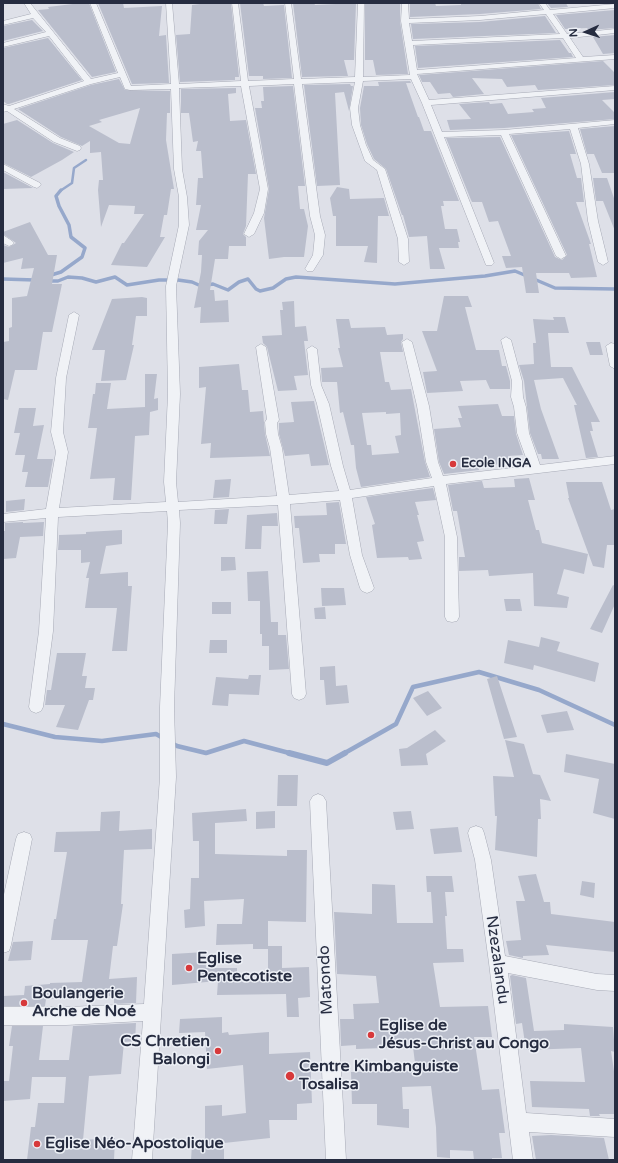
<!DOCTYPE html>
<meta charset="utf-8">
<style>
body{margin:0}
#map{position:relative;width:618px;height:1163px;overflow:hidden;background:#dee0e8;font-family:"Varela Round",sans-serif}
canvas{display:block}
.frame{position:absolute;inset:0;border:4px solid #262c40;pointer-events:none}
.north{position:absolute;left:566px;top:12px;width:40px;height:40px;-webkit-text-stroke:3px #edf0f6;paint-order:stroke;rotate:267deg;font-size:11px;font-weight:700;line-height:16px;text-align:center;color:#262c40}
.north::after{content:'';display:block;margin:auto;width:14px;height:18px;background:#262c40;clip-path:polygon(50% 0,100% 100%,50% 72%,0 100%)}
</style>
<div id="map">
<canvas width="618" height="1163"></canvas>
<div class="frame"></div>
<div class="north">N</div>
</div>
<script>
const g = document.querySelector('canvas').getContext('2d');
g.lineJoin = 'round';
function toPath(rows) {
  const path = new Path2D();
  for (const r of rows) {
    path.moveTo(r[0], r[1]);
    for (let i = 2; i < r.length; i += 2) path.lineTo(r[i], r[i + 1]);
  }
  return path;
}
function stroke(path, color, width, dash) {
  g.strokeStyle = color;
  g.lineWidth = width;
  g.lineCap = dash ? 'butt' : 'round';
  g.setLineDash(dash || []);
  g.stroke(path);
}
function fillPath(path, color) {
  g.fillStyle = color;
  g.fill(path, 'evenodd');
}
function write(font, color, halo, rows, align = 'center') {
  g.font = font + ' "Varela Round",sans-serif';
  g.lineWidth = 3;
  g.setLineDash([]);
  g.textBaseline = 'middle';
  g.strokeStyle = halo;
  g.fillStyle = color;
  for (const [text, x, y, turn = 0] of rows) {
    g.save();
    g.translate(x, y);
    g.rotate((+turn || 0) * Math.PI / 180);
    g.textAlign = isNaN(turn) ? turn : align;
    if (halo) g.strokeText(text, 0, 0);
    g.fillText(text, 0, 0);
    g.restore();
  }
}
const streamFar3 = toPath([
 [60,191,72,183,74,168,86,160]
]);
const streamFar2 = toPath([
 [48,276,61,272,82,257,85,248,71,237,69,225,59,206,56,196,61,190],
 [3,279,35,280],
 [47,281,58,281,68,277,82,278,96,282,115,277,127,285,159,280,178,280,192,282,201,286,213,284,228,290,239,282,248,279,256,289,260,291,273,288,286,279,296,277,395,284,485,276,515,271,555,288,615,289]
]);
const streamFar1 = toPath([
 [3,724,55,737,102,741,156,734,165,739],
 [171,743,177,746,206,753,244,741,293,754],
 [343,754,396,724,413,687,479,672,539,690,615,725]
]);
const stream = toPath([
 [289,753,327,763,345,753]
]);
const building = toPath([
 [81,3,89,3,116,72,92,77,38,10,49,9,48,7],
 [98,3,123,3,124,8,162,6,159,36,166,35,169,83,132,84],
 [200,3,231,3,239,77,235,77,235,80,180,82,176,35,190,34,192,5,200,4],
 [240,3,263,3,264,6,284,5,292,78,263,79,263,76,249,76],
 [293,3,314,3,315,5,356,3,354,60,344,60,348,76,302,77],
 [365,3,400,3,400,21,408,74,376,75,373,60,365,60],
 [410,3,435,3,436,6,461,5,461,3,538,3,541,9,480,14,410,17],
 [547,3,566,3,568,7,551,8],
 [615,10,615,28,589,30,587,28,565,29,556,15],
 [545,16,556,33,413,39,411,24,480,22],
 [32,20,43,31,3,41,3,26],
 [615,35,615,53,603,54,593,37],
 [48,38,82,80,9,104,7,104,3,101,3,48],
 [560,40,569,53,571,53,573,57,418,68,415,46],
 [603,61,615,73,615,85,538,90,535,85,507,87,502,79,472,78,484,94,453,97,450,93,438,94,430,82,422,82,419,75],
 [119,79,125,90,170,91,170,113,167,113,166,140,174,189,171,189,167,215,164,215,160,237,165,237,147,267,111,265,122,243,124,243,144,214,134,214,135,206,109,205,101,227,98,190,99,180,103,180,101,152,90,153,90,141,82,146,61,137,18,109,91,85],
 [140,108,130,144,119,143,89,126,102,122,99,120],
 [410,81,411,83,406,83,418,117,419,117,424,131,431,131,459,201,443,201,444,206,441,206,445,229,457,229,460,242,458,242,459,248,439,248,445,269,430,269,427,236,409,237,403,215,402,215,386,169,374,159,367,144,361,125,360,108,364,86,379,86,378,82],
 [350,84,351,86,353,86,349,111,344,92,335,93,340,185,317,186,304,85],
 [293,86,305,186,298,186,300,209,304,209,308,226,304,257,284,257,269,259,264,218,269,189,255,108,262,108,261,101,264,101,263,87],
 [236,88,236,93,228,94,230,121,246,120,256,174,248,174,246,226,243,234,246,237,246,246,229,246,228,259,215,259,210,290,214,290,215,301,228,300,229,322,200,323,201,307,194,308,201,272,202,255,198,255,199,241,208,230,196,230,201,205,196,205,198,178,203,178,201,151,196,151,198,141,193,142,189,113,181,113,181,89],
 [615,92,615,99,602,100,615,113,615,119,504,128,450,130,447,120,471,119,459,104,489,102,490,104,502,103,508,114,534,112,532,109,546,108,541,98],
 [17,120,53,143,74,152,62,160,31,177,3,163,3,124],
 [615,126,615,173,602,173,594,154,587,154,580,129],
 [569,131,576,154,570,154,577,178,581,178,584,202,576,202,591,244,589,244,597,277,571,278,569,273,536,273,539,293,526,293,522,267,506,268,502,256,511,256,498,221,489,222,482,202,472,202,471,200,446,138,500,137,555,257,562,260,567,255,511,135],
 [3,172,33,188,3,189],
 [593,178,607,178,615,201,615,231,603,201,596,201],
 [337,187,349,189,350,199,384,198,389,216,378,216,377,263,364,262,368,246,336,246,336,216,333,216,330,198],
 [30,222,48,255,57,255,52,284,62,284,52,332,43,332,37,370,15,370,8,400,3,399,3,342,9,341,9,328,12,327,12,298,27,296,34,268,21,269,23,258,3,263,3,245,9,247,16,243,3,234,3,232],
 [444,296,468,296,472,307,465,307,476,350,499,350,502,366,506,366,510,381,510,389,490,389,486,380,460,381,463,391,427,393,423,372,437,371,422,331,437,331],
 [142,297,147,298,147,316,136,316,132,345,134,345,126,380,101,381,105,350,92,350,112,299],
 [294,301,295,327,306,326,308,341,304,341,308,375,294,376,297,390,278,391,267,347,263,343,262,336,282,335,280,310,283,310,282,302],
 [553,317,565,317,569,333,548,333,551,367,572,367,600,422,591,422,593,431,590,431,598,457,586,458,574,405,577,405,563,378,534,380,541,409,559,459,542,459,541,454,538,454,530,433,524,381,519,365,534,364,533,343,536,343,533,319,554,320],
 [336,319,349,319,351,328,385,327,387,335,403,334,403,339,401,342,403,352,380,352,385,382,389,382,391,390,411,389,425,462,430,477,361,487,356,468,354,445,351,445,343,412,340,413,337,382,322,382,321,368,343,367,338,348,340,348],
 [386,412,386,414,400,413,401,435,395,436,399,453,372,455,371,445,367,445,362,413],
 [586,342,600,342,603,355,590,355],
 [239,364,242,390,248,390,250,412,263,411,265,434,270,456,210,458,211,443,201,444,206,387,199,388,199,367],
 [145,374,157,374,154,399,158,398,158,410,150,412,149,435,135,436,131,500,113,500,115,478,90,479,97,428,88,428,93,394,95,394,96,383,111,383,107,409,145,407],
 [314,401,315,406,329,465,311,466,309,454,285,456,279,434,279,423,294,422,291,402],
 [498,404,502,416,514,416,516,434,523,455,508,456,510,464,478,465,479,470,444,474,439,462,434,429,461,427,458,418,462,418,458,406],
 [19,408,36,408,33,426,44,425,37,459,53,459,48,487,25,487,28,472,22,472,25,455,15,455,20,433,14,433],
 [529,478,535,500,528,500,536,530,539,530,542,543,588,554,584,574,564,569,557,594,569,597,567,608,534,606,533,573,489,576,488,570,459,571,459,557,465,557,457,511,453,511,448,485,482,481,484,488,515,487,514,479],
 [231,479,229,497,213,498,215,480],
 [566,482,602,482,611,510,615,509,615,545,607,545,604,568,593,566,568,498,569,498],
 [433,488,436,500,415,502,419,515,417,515,424,541,417,542,422,559,409,560,408,557,377,558,372,525,375,524,366,497],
 [25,499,24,510,6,512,6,501],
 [339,502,346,544,335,544,335,554,319,554,320,562,303,563,299,528,295,528,294,516,327,515,326,503],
 [229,509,227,524,214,524,215,510],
 [277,513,278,526,262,526,261,549,245,549,247,515],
 [23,522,23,523,44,522,43,536,20,537,16,558,3,559,3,531,5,531,5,523],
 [122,530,122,544,106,546,100,574,128,572,128,586,132,586,127,651,112,651,117,608,85,608,89,578,86,578,90,562,81,563,81,550,58,550,59,538,59,535,86,534,86,532],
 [221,557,235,557,236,570,221,571],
 [268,571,271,622,278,622,278,635,286,635,289,669,269,670,269,646,262,646,262,634,260,634,260,601,248,601,247,572],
 [613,585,615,586,615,604,602,633,590,629],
 [321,588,344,588,346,605,322,606],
 [504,599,520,599,522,611,506,611],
 [212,602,231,602,231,614,212,614],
 [325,607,326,619,315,619,314,608],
 [541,637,560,642,557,651,599,663,595,682,534,665,533,670,504,663,508,640,539,647],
 [210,640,227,640,227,653,209,653],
 [57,653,86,653,82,676,87,676,85,688,95,688,93,700,89,700,78,730,56,727,65,705,45,705,47,690,51,690],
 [335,666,336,686,347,685,349,703,326,705,324,680,320,680,320,667],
 [249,675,261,675,259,695,229,694,228,706,212,705,216,677,248,679],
 [497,676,517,737,504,739,487,679],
 [428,691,442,708,427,716,413,698],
 [567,711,574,730,547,733,541,715],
 [435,730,446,741,426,754,428,765,401,766,399,749,407,748],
 [505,740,524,744,533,774,540,775,551,801,540,799,541,819,538,819,537,857,495,850,497,816,495,816,493,776,514,777],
 [566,754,615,764,615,819,593,813,599,779,564,772],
 [278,775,298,775,297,806,277,806],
 [246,809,247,821,215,823,215,854,287,856,287,850,307,850,306,922,268,921,268,949,253,949,253,944,216,945,217,924,242,924,244,899,204,901,205,926,185,928,184,910,190,909,191,878,199,878,199,841,193,841,192,813],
 [120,811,119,831,152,829,152,849,124,850,121,904,123,904,117,946,113,946,109,979,137,977,136,1003,114,1004,114,996,71,996,70,998,46,999,45,1006,3,1006,3,996,24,995,25,986,50,984,50,983,82,982,88,940,51,940,54,919,56,919,67,852,54,852,56,832,100,831,101,812],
 [275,811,275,828,256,829,256,812],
 [411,811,414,829,396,830,393,812],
 [458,827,462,852,434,854,430,829],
 [536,874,544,902,550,902,551,914,615,922,615,952,546,945,549,955,523,956,523,958,509,955,506,941,521,940,516,901,525,901,518,876],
 [426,876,452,876,454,892,445,892,447,916,445,916,447,949,463,949,464,962,433,963,440,1007,488,1006,492,1037,474,1037,482,1090,499,1089,505,1133,499,1133,502,1158,492,1158,492,1160,474,1160,473,1151,450,1150,450,1158,437,1157,436,1127,431,1086,402,1087,403,1109,409,1109,409,1128,377,1125,377,1104,352,1104,351,1072,416,1071,413,1047,356,1049,356,1045,341,1046,340,1019,354,1019,353,1004,379,1003,376,976,337,974,334,912,372,914,372,884,395,885,397,923,433,923,431,892,427,892],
 [582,881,595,883,594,898,580,895],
 [33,941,31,960,8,961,13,942],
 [268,946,282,946,282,968,309,967,310,997,298,998,299,1017,287,1017,286,994,217,995,218,981,172,985,172,954,205,952,206,968,237,968,237,979,268,979],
 [512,975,526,978,534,1031,564,1030,564,1024,613,1027,615,1052,611,1051,615,1078,615,1114,599,1114,600,1116,590,1116,589,1109,532,1107,530,1081,585,1082,581,1048,526,1050,522,1023,516,1024,510,976],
 [222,1017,222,1033,228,1032,229,1035,269,1032,269,1054,310,1052,312,1103,297,1104,297,1120,269,1120,270,1138,224,1143,224,1160,191,1160,192,1144,205,1143,205,1106,222,1105,222,1116,246,1113,243,1065,207,1069,205,1032,179,1033,180,1019],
 [136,1023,135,1041,124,1042,121,1074,89,1076,83,1140,115,1138,114,1160,27,1160,31,1127,35,1127,38,1103,64,1103,66,1077,32,1077,30,1099,3,1101,3,1081,9,1081,13,1046,9,1046,12,1026,43,1026,39,1060,69,1060,73,1026],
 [551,1135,604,1138,609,1160,536,1160,532,1136]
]);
const minor = toPath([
 [24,3,30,3,91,79,118,73,90,3,96,3,131,86,171,84,166,3,172,3,179,84,241,81,232,3,238,3,248,81,294,79,285,3,291,3,301,79,355,77,358,3,364,3,363,77,410,75,401,21,402,3,408,3,409,19,480,16,544,10,539,3,545,3,550,10,615,4,615,8,553,14,567,34,615,29,615,33,570,38,583,57,615,55,615,59,417,74,429,100,615,86,615,90,431,105,442,132,504,130,615,120,615,124,578,128,589,164,598,221,608,262,603,265,598,262,588,221,581,164,570,129,509,134,566,256,561,259,556,256,501,135,444,137,494,263,492,265,486,265,422,103,411,79,363,81,358,108,360,125,366,145,373,160,385,169,408,239,409,262,404,265,399,262,398,239,377,170,365,161,352,125,350,108,355,82,302,84,320,216,325,235,323,255,313,271,307,271,305,269,313,255,315,235,310,216,294,84,249,86,268,189,264,213,254,234,249,237,244,234,254,213,260,189,241,86,179,88,182,169,187,197,189,225,176,286,180,394,176,482,178,502,277,496,270,448,266,434,265,422,267,419,256,347,261,344,266,347,279,420,277,423,278,434,282,448,289,495,339,491,331,466,317,404,311,385,307,349,312,346,317,349,321,385,329,404,343,466,350,490,432,478,426,462,417,406,402,342,407,339,412,342,429,406,438,462,443,476,529,466,517,433,514,407,511,397,512,381,501,340,506,337,511,340,522,381,523,397,526,407,529,433,540,465,615,456,615,464,446,484,457,537,459,617,457,621,452,622,447,621,445,617,445,537,434,486,352,498,362,555,374,588,372,591,367,593,362,591,360,588,350,555,340,500,290,504,306,694,304,698,299,700,294,698,292,694,278,505,179,510,180,523,174,707,176,777,152,1160,132,1160,143,1021,66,1025,3,1025,3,1007,66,1007,144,1004,160,777,160,707,168,523,167,511,58,517,53,631,43,707,41,711,36,713,31,711,29,707,39,631,46,518,3,522,3,514,46,509,56,452,51,432,56,378,69,315,74,312,79,315,66,378,63,432,68,452,59,508,166,502,164,482,168,394,166,286,179,225,179,197,174,169,171,89,130,90,125,89,120,77,91,84,14,109,60,138,80,146,81,148,80,150,77,151,54,142,7,111,3,112,3,104,9,106,84,81,49,36,3,47,3,43,46,32,33,18,3,25,3,21,31,14,24,3],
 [546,14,560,34,412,41,409,23,480,20,546,14],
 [563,38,576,58,417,70,413,45,563,38],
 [3,164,40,183,41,185,37,188,34,187,3,170,3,164],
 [3,235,12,241,14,243,12,245,9,246,3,243,3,235],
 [611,343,615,344,615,369,610,366,606,346,611,343],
 [318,794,323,796,326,801,346,1160,326,1160,310,801,313,796,318,794],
 [476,826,482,828,484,833,491,860,505,956,597,974,615,975,615,991,597,990,508,973,526,1113,615,1119,615,1137,529,1132,533,1160,513,1160,489,963,475,860,468,833,470,828,476,826],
 [24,832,30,834,32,839,11,945,9,951,3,953,3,899,16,839,18,834,24,832]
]);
const markers = [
 [453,464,4,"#d7393b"],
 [189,968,4,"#d7393b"],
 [24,1003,4,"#d7393b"],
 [371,1035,4,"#d7393b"],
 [218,1051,4,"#d7393b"],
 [290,1076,5,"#d7393b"],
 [37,1144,4,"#d7393b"]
];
const poiNames = [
 ["Ecole INGA",461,464]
];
const nearPoinames = [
 ["Eglise",197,959],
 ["Pentecotiste",197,977],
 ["Boulangerie",32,994],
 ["Arche de Noé",32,1012],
 ["Eglise de",379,1026],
 ["Jésus-Christ au Congo",379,1044],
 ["CS Chretien",210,1042,"right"],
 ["Balongi",210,1060,"right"],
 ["Centre Kimbanguiste",299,1067],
 ["Tosalisa",299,1085],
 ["Eglise Néo-Apostolique",45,1144]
];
const nearStreetnames = [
 ["Nzezalandu",497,960,82],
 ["Matondo",326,980,-93]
];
stroke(streamFar3, '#96a8cb', 2.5);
stroke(streamFar2, '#96a8cb', 3.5);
stroke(streamFar1, '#96a8cb', 4.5);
stroke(stream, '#96a8cb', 6);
fillPath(building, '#babecc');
stroke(minor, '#a7aab6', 1);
fillPath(minor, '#f0f2f6');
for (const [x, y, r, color] of markers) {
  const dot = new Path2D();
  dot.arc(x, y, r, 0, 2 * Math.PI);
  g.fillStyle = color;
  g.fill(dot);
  stroke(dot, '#edf0f6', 1.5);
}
write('bold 13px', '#262c40', '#edf0f6', poiNames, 'left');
write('bold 16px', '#262c40', '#edf0f6', nearPoinames, 'left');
write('16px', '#262c40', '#edf0f6', nearStreetnames);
</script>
